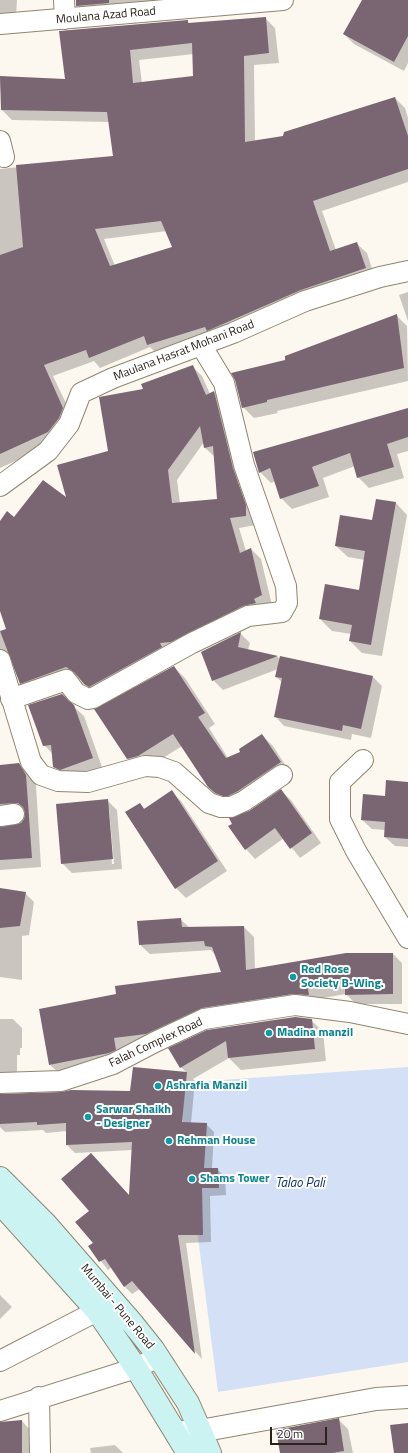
<!DOCTYPE html>
<style>
body{margin:0}
#map{position:relative;width:408px;height:1453px;overflow:hidden;background:#fdf8ef;font-family:"Titillium Web",sans-serif}
canvas{display:block}
.scale{position:absolute;left:270px;top:1427px;width:57px;height:18px;box-sizing:border-box;border:2px solid #28231b;border-top:0;padding-left:5px;font-size:12px;line-height:14px;white-space:nowrap;color:#28231b;-webkit-text-stroke:3px #fff;paint-order:stroke}
</style>
<div id="map">
<canvas width="408" height="1453"></canvas>
<div class="scale">20 m</div>
</div>
<script>
const g = document.querySelector('canvas').getContext('2d');
g.lineJoin = 'round';
function fillPath(path, color) {
  g.fillStyle = color;
  g.fill(path, 'evenodd');
}
function toPath(rows) {
  const path = new Path2D();
  for (const r of rows) {
    path.moveTo(r[0], r[1]);
    for (let i = 2; i < r.length; i += 2) path.lineTo(r[i], r[i + 1]);
  }
  return path;
}
function stroke(path, color, width, dash) {
  g.strokeStyle = color;
  g.lineWidth = width;
  g.lineCap = dash ? 'butt' : 'round';
  g.setLineDash(dash || []);
  g.stroke(path);
}
function write(font, color, halo, rows, align = 'center') {
  g.font = font + ' "Titillium Web",sans-serif';
  g.lineWidth = 4;
  g.setLineDash([]);
  g.textBaseline = 'middle';
  g.strokeStyle = halo;
  g.fillStyle = color;
  for (const [text, x, y, turn = 0] of rows) {
    g.save();
    g.translate(x, y);
    g.rotate((+turn || 0) * Math.PI / 180);
    g.textAlign = isNaN(turn) ? turn : align;
    if (halo) g.strokeText(text, 0, 0);
    g.fillText(text, 0, 0);
    g.restore();
  }
}
const water = toPath([
 [408,1067,408,1362,218,1392,178,1083]
]);
const shadow = toPath([
 [0,0,17,0,16,18,0,18],
 [76,0,159,0,160,8,85,14,77,6],
 [371,0,408,0,408,63,404,71,354,44,344,34],
 [265,18,275,28,279,63,254,65,255,142,284,137,395,98,405,108,408,118,408,182,322,211,336,250,356,243,367,253,375,278,158,355,150,347,100,368,94,361,53,376,73,418,58,442,0,468,0,169,114,157,109,122,12,120,2,110,0,77,66,80,187,21,190,24],
 [194,54,194,77,142,83,139,60],
 [167,231,174,248,115,266,104,239],
 [408,292,408,321,399,295],
 [396,315,407,326,408,381,277,411,278,413,254,418,243,407,286,361],
 [192,366,202,376,210,394,214,392,224,402,256,525,239,528,246,551,251,549,261,559,272,605,94,693,77,676,31,693,21,683,12,658,2,661,0,664,0,632,8,629,0,608,0,549,68,500,109,452,144,390],
 [204,442,205,448,215,457,218,500,180,503,177,480],
 [408,409,408,451,397,454,404,478,369,488,358,477,355,466,323,478,329,497,292,509,281,498,275,481,271,483,260,472],
 [396,503,407,515,382,656,362,653,350,641,351,634,332,631,320,619,360,591,365,560,348,557,336,546,373,522],
 [240,633,250,643,248,650,278,657,280,659,372,676,382,686,371,738,352,734,351,740,284,726,275,716,282,682,276,677,278,669,223,690,213,680],
 [174,667,185,678,215,724,209,728,228,758,241,753,262,735,273,746,291,774,249,802,220,797,209,786,182,746,149,767,139,770,128,759],
 [73,706,84,716,102,767,70,779,64,776,54,767,53,754,44,745],
 [19,764,29,774,36,785,41,867,0,870,0,828,21,824,25,819,26,812,23,812,0,820,0,766],
 [408,783,408,847,395,846,385,837,386,830,372,829,362,820,385,797],
 [281,791,291,800,321,843,300,858,284,838,255,859,246,849,249,812],
 [172,792,181,801,227,871,186,898,176,888,140,804,145,809],
 [107,800,117,810,122,869,72,873,62,863],
 [107,809,109,809,114,864,112,864],
 [0,889,25,893,34,902,29,935,22,936,22,980,0,977],
 [180,919,190,928,244,927,254,937,255,970,393,954,402,963,402,1004,356,1004,346,994,212,1017,156,1043,123,1047,125,1059,60,1074,50,1065,223,972,215,955,211,950,150,954,140,945],
 [0,1019,13,1019,22,1028,22,1048,20,1048,20,1055,17,1055,17,1080,0,1085],
 [311,1020,323,1032,326,1061,241,1070,229,1058,193,1079,195,1081,191,1123,206,1124,214,1132,212,1169,217,1169,225,1177,226,1195,210,1196,211,1242,186,1243,202,1359,140,1289,132,1294,124,1286,112,1267,108,1270,89,1246,94,1243,130,1197,133,1150,75,1153,67,1145,67,1131,46,1133,43,1130,5,1132,0,1127,0,1095,131,1093,187,1073,181,1067,170,1049],
 [0,1295,12,1307,0,1319],
 [339,1420,348,1429,353,1453,287,1453],
 [22,1421,31,1431,32,1453,0,1453,0,1423],
 [115,1445,123,1453,91,1453,90,1448]
]);
const building = toPath([
 [76,0,109,0,109,3,76,6],
 [362,0,408,0,408,36,394,62,343,34],
 [266,17,269,53,244,56,245,142,283,136,284,132,395,97,408,136,408,169,313,201,330,251,357,242,366,268,301,290,207,331,205,327,147,345,144,336,89,358,86,350,44,365,63,408,59,418,48,432,0,454,0,255,23,247,16,165,113,156,107,112,1,110,0,76,65,79,59,31,188,20,188,23],
 [192,43,193,76,133,83,130,50],
 [161,221,172,247,110,266,95,229],
 [397,314,404,368,267,400,267,402,242,408,235,380,231,373,285,360,285,356],
 [193,365,206,395,214,391,233,468,246,505,246,516,230,518,240,553,251,548,262,595,254,599,256,603,243,606,171,642,160,643,162,647,89,687,84,684,75,673,66,667,20,684,0,631,6,629,0,611,0,521,7,511,14,517,43,480,66,497,57,465,108,451,99,397,143,389,141,384],
 [200,426,204,448,213,446,217,499,172,503,168,470],
 [408,408,408,437,387,444,394,467,357,478,350,453,312,467,319,486,280,499,270,468,259,473,253,452],
 [376,499,396,502,371,645,349,641,352,625,319,619,325,584,359,590,365,551,335,546,340,515,372,520],
 [241,632,238,647,278,656,212,681,201,652],
 [280,656,373,676,361,729,343,725,342,731,274,717,282,678,275,677],
 [174,666,205,713,198,717,226,758,240,752,239,749,262,734,281,762,238,791,228,796,223,796,215,793,208,787,173,734,138,756,127,759,94,709],
 [62,694,74,705,93,758,60,770,53,767,51,745,43,746,28,705],
 [19,763,26,775,32,858,0,860,0,827,21,823,24,819,25,813,23,807,18,803,0,804,0,765],
 [386,780,408,782,408,839,384,837,385,822,361,820,363,794,385,796],
 [281,789,312,833,290,849,275,828,245,850,228,826,232,824,229,818,249,811],
 [172,790,218,861,175,889,125,812,140,803,144,809],
 [108,799,113,859,61,864,56,804],
 [0,888,26,892,20,926,0,928],
 [181,918,182,927,244,926,246,970,346,953,393,953,393,994,345,995,345,983,308,989,309,995,293,994,202,1008,146,1034,114,1038,116,1050,109,1053,49,1065,39,1009,116,994,115,986,221,972,212,947,205,946,204,941,139,945,137,921],
 [295,1017,312,1019,315,1049,228,1058,226,1041,180,1068,168,1048,207,1030],
 [133,1067,187,1072,182,1122,207,1123,204,1168,218,1168,219,1188,202,1188,203,1235,178,1235,195,1354,132,1281,124,1287,105,1259,99,1262,88,1246,93,1243,75,1222,89,1211,61,1179,91,1153,129,1195,132,1142,66,1145,66,1123,37,1125,37,1122,0,1124,0,1094,61,1092,71,1090,130,1091],
 [339,1418,344,1451,332,1453,280,1453,276,1430],
 [22,1420,22,1453,0,1453,0,1422],
 [408,1423,408,1453,394,1453,390,1425]
]);
const minor = toPath([
 [64,0,65,19],
 [0,24,283,0],
 [0,141,4,157],
 [0,486,48,451,69,424,81,393,113,378,233,333,305,301,380,277,408,271],
 [0,660,31,762,41,775,58,781,88,782,145,766,160,767,174,772,209,803,221,807,231,807,244,801,282,775],
 [11,699,66,680,76,693,88,699,93,698,192,643,248,616,282,612,287,603,286,586,244,465,224,383,201,345],
 [363,760,340,782,340,819,356,851,408,938],
 [0,816,14,814],
 [0,1083,61,1081,113,1064,155,1042,204,1019,295,1005,350,1012,408,1024],
 [0,1361,97,1311],
 [39,1397,40,1453],
 [0,1411,136,1368,158,1357]
]);
const tertiary = toPath([
 [182,1432,200,1431,376,1399,408,1397]
]);
const secondary = toPath([
 [0,1178,45,1223,133,1324,153,1349,188,1403,210,1453],
 [0,1203,97,1311,136,1368,188,1453]
]);
const markers = [
 [293,977,4,"#0f9aa8"],
 [269,1033,4,"#0f9aa8"],
 [158,1086,4,"#0f9aa8"],
 [88,1117,4,"#0f9aa8"],
 [169,1141,4,"#0f9aa8"],
 [192,1179,4,"#0f9aa8"]
];
const streetNames = [
 ["Moulana Azad Road",106,16,-5],
 ["Maulana Hasrat Mohani Road",184,351,-21],
 ["Falah Complex Road",156,1043,-25],
 ["Mumbai - Pune Road",117,1307,50]
];
const cultureNames = [
 ["Red Rose",301,970],
 ["Society B-Wing.",301,984],
 ["Madina manzil",277,1033],
 ["Ashrafia Manzil",166,1086],
 ["Sarwar Shaikh",96,1110],
 ["- Designer",96,1124],
 ["Rehman House",177,1141],
 ["Shams Tower",200,1179]
];
const waterNames = [
 ["Talao Pali",300,1184]
];
fillPath(water, '#d4e0f6');
fillPath(shadow, '#0003');
fillPath(building, '#7a6573');
stroke(minor, '#918570', 22);
stroke(tertiary, '#918570', 24);
stroke(secondary, '#918570', 24);
stroke(minor, '#fff', 20);
stroke(tertiary, '#fff', 22);
stroke(secondary, '#cbf3f2', 22);
for (const [x, y, r, color] of markers) {
  const dot = new Path2D();
  dot.arc(x, y, r, 0, 2 * Math.PI);
  g.fillStyle = color;
  g.fill(dot);
  stroke(dot, '#fff', 1.5);
}
write('12px', '#28231b', '#fff', streetNames);
write('bold 12px', '#0d838f', '#fff', cultureNames, 'left');
write('italic 13px', '#112e6b', '#fff', waterNames);
</script>
